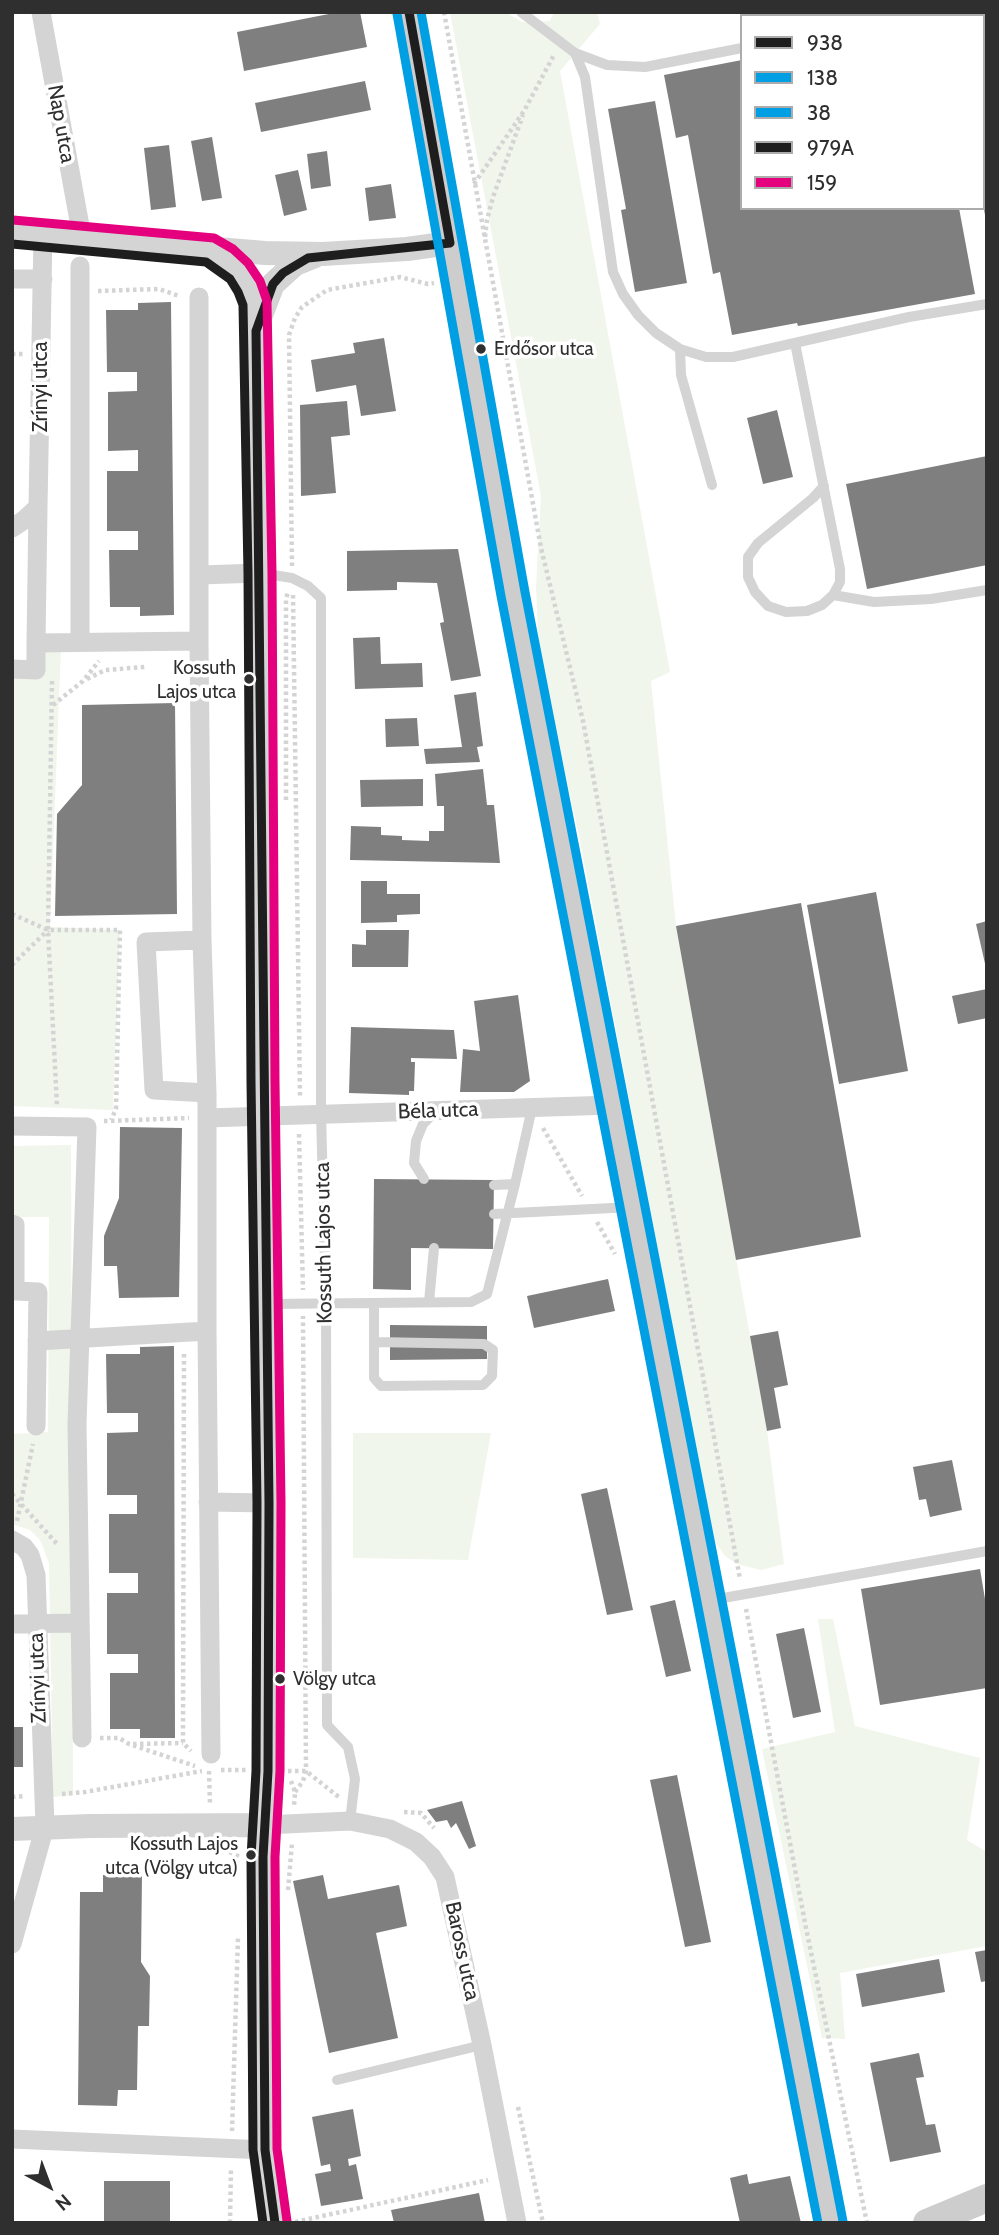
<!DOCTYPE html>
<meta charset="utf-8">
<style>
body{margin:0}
#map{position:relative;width:999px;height:2235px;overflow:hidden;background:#fff;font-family:Cabin,sans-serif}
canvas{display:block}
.frame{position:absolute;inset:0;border:14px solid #2f2f2f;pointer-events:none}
.legend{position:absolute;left:740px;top:14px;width:245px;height:196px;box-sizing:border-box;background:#fff;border:2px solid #acacac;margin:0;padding:9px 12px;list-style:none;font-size:21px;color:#2f2f2f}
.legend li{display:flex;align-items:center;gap:14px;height:35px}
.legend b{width:35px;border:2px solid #acacac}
.north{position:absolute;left:14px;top:2151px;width:70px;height:70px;-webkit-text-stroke:5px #fff;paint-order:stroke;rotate:139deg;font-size:19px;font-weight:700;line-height:28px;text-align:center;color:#2f2f2f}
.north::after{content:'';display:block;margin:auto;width:24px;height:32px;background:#2f2f2f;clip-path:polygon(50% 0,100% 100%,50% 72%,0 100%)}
</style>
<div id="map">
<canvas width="999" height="2235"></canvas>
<div class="frame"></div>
<ul class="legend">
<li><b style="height:9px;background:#1e1e1e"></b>938</li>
<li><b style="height:9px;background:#009ee3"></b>138</li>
<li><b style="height:9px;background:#009fe3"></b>38</li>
<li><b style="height:9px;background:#1e1e1e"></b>979A</li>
<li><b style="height:9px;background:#e5007d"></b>159</li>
</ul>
<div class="north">N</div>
</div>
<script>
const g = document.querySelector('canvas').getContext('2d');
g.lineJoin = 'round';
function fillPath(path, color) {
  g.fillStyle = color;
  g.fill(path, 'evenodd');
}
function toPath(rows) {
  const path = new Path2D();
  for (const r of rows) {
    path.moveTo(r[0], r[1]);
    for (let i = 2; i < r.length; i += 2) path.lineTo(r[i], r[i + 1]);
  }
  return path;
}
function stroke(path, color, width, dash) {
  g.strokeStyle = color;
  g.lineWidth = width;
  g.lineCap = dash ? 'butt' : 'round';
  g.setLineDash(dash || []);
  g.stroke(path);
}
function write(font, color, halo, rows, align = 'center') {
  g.font = font + ' Cabin,sans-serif';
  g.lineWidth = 7;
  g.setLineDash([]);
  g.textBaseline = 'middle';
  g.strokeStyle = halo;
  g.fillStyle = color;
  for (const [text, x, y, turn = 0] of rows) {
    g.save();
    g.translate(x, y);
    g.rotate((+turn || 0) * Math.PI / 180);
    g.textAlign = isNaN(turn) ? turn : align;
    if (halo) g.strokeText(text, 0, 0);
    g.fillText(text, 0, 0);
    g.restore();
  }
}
const green = toPath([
 [450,12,505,12,522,22,550,21,554,12,597,12,600,24,560,71,670,672,651,681,676,926,767,1430,784,1564,761,1570,737,1564,725,1556,715,1542,701,1476,579,836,539,654,536,587,541,496],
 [41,648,61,648,50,927,120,930,113,1110,12,1106,12,676],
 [71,1145,73,1795,53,1797,49,1563,40,1540,30,1530,12,1524,12,1434,48,1432,49,1217,13,1217,13,1146],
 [353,1433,491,1433,468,1560,353,1558],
 [818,1619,833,1619,855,1726,980,1758,967,1840,987,1852,987,1946,840,1973,845,2039,822,2038,762,1749,835,1732]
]);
const building = toPath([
 [339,12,360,12,367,47,244,71,237,32],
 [983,32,987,32,985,215,983,204],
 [742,60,742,208,959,208,975,294,798,326,797,323,732,335,720,272,713,274,688,135,676,138,664,75],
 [365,81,371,110,261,132,255,103],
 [655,101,687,283,635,292,621,210,626,209,608,109],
 [212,137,222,198,202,201,191,141],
 [169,145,176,207,151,210,144,148],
 [327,151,331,186,311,189,307,154],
 [298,170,307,210,284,216,275,175],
 [391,184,396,218,369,221,365,188],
 [171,302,174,615,140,616,140,607,110,607,109,550,138,550,138,531,107,531,107,471,138,471,138,450,108,451,108,392,137,391,137,372,107,372,106,310,138,310,138,303],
 [384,338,396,411,361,416,356,385,316,392,311,360,355,353,353,343],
 [347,401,350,435,331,437,336,493,301,496,300,405],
 [777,410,793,477,763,484,747,418],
 [987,456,987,565,867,589,846,484],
 [458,549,481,676,451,681,440,623,444,622,437,583,397,582,397,590,347,591,347,551],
 [380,637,381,664,422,663,423,687,355,689,353,638],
 [476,692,483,746,477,747,480,762,426,764,424,749,462,747,454,695],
 [175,703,177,914,55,916,57,814,82,785,82,705],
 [417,718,419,746,386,747,385,719],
 [483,769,487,805,494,805,500,863,350,860,351,826,381,827,381,835,402,836,402,840,429,841,429,831,444,831,444,806,437,806,435,774],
 [423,779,423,806,361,807,360,780],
 [361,881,387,881,387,894,420,894,420,914,397,915,397,922,361,923],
 [876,892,908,1071,839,1084,807,905],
 [801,903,861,1237,736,1260,676,926],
 [987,921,987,968,986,968,976,924],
 [366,930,409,930,408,967,352,967,352,944,366,945],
 [987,989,987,1018,958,1024,952,996],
 [518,995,530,1081,514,1092,460,1092,463,1049,480,1051,474,1001],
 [351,1027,454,1030,457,1059,411,1058,411,1062,415,1062,414,1091,409,1091,409,1095,349,1093],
 [120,1127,182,1128,179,1297,119,1298,117,1266,104,1266,104,1236,119,1198],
 [374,1179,494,1180,493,1249,411,1248,411,1290,373,1289],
 [608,1279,615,1311,534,1328,527,1296],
 [390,1325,487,1326,487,1359,390,1360],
 [778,1331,788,1385,774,1388,781,1428,767,1431,750,1336],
 [174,1346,175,1738,140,1738,140,1729,110,1729,110,1673,138,1673,138,1654,107,1654,107,1593,138,1593,138,1573,109,1573,109,1514,137,1514,137,1495,107,1495,107,1433,138,1432,138,1413,107,1413,106,1354,140,1354,140,1347],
 [952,1460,962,1510,930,1517,926,1499,919,1500,913,1467],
 [607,1488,633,1610,607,1615,581,1494],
 [980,1569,987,1611,987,1688,880,1705,861,1589],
 [675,1600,691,1671,666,1677,650,1606],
 [804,1628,821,1712,793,1718,776,1634],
 [12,1727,23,1727,23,1767,12,1767],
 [677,1775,711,1942,685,1947,650,1780],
 [462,1801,476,1846,469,1849,456,1823,451,1828,447,1820,436,1822,427,1810],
 [142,1874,141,1962,150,1976,149,2026,138,2026,137,2090,118,2090,117,2106,78,2105,80,1892,103,1892,103,1875],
 [323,1875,328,1899,399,1885,407,1926,376,1933,398,2038,329,2053,293,1881],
 [987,1950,987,1981,981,1982,975,1952],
 [939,1959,945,1992,862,2007,856,1974],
 [919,2053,924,2077,916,2078,926,2125,935,2124,941,2152,890,2162,870,2063],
 [353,2109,361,2156,348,2159,349,2166,356,2164,363,2199,321,2206,315,2174,331,2171,330,2164,321,2166,312,2117],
 [747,2174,749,2184,790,2176,801,2223,740,2223,730,2178],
 [104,2181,170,2181,170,2223,104,2223],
 [479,2193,485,2223,394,2223,391,2210]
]);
const path = toPath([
 [444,12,541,548,583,721,740,1579],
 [474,184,524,111,554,55],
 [485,237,487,220,493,197,523,115],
 [98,291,159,289,179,296],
 [12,354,23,354],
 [292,566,289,335,295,318,302,307,327,290,400,277,428,284,434,283],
 [293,595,300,1097],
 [87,679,105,670,145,667],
 [52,681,48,930,57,1106],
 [53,705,83,681,99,661],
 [286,800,286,599,288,592],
 [12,914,48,930,120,930,116,1109,111,1120],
 [12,965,48,930],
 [104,1121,189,1118],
 [543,1128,582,1196],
 [299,1134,303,1290],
 [597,1222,615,1254],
 [184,1354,183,1743,191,1751],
 [12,1494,58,1545],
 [17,1521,33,1444],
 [746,1609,806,1928,867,2223],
 [100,1738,119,1738,129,1744,195,1766],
 [133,1744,183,1743],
 [221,1770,247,1770],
 [209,1771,210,1804],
 [288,1771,306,1771,340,1798],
 [291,1781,295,1792,294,1806],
 [295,1792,303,1781,306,1771,303,1316],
 [62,1794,85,1792,202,1771],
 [12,1797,25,1796],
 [404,1812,421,1813,434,1828],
 [223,1849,240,1857],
 [288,1890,292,1843],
 [518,2107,543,2223],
 [232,2131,238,1937],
 [295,2222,488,2180],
 [230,2223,231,2168]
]);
const service = toPath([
 [521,12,575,53,607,65,645,67,742,48],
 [893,16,909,12],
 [575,53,585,77,613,272,623,294,638,315,656,333,680,349,706,357,733,357,909,317,987,304],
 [795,343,840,569,840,582,833,595,822,605,807,611,786,612,768,606,755,592,748,577,748,557,758,543,813,498,824,486],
 [680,349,681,375,712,485],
 [260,573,292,578,308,586,321,598,321,1114,326,1303,327,1725,348,1747,355,1779,350,1821],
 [833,595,874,602,931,599,987,590],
 [424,1179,414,1163,416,1141,423,1124,435,1112],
 [494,1185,515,1184],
 [494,1214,632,1207],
 [429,1302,434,1248],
 [268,1304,471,1302,487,1294,515,1184,532,1108],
 [374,1342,484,1344,493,1350,492,1376,483,1385,381,1386,374,1378,374,1303],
 [712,1600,987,1551],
 [337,2080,482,2045]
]);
const minor = toPath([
 [41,12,82,237],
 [12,279,43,279],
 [199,297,199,641,202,940,207,1093,207,1331,211,1754],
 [38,507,36,643,199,641],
 [12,528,24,520,38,507,43,234],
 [199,575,260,573],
 [80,642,80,266],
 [12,669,36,670,36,643],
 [202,940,146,942,154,1090,207,1093],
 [207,1118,612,1105],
 [12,1126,87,1127,77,1424,82,1738],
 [12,1224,15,1225,15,1291,38,1292,36,1426],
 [37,1341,207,1331],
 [208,1502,269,1503],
 [12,1540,24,1547,30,1555,36,1575,45,1826,12,1944],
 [12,1624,79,1623],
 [265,1825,350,1821,390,1829,416,1842,432,1857,445,1877,482,2045,517,2223],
 [12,2139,265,2150]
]);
const tertiary = toPath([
 [12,232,265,253,323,254,407,249,450,243],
 [210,250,226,259,244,278,252,294,256,317,263,1082,269,1503,268,1771,263,1857,265,2150,275,2223],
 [258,323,273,284,295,264,315,256],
 [12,1829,90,1826,265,1825]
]);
const secondary = toPath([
 [409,12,513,594,831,2223],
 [927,2223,987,2198]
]);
const bus1 = toPath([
 [409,12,450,243],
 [275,2223,265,2150,263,1857,268,1771,269,1503,256,331,273,284,283,273,308,258,450,243]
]);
const bus2 = toPath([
 [397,14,501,596,818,2223]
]);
const bus3 = toPath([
 [421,12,525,592,843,2221]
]);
const bus4 = toPath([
 [12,244,206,262,230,279,238,292,243,305,248,573,251,1082,257,1503,256,1771,251,1857,253,2150,263,2223]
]);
const bus5 = toPath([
 [13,220,214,238,233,249,248,263,260,281,267,301,272,573,275,1082,281,1503,280,1771,275,1857,277,2149,287,2221]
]);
const markers = [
 [481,349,6,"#2f2f2f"],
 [249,679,6,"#2f2f2f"],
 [280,1679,6,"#2f2f2f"],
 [251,1855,6,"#2f2f2f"]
];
const busNames = [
 ["Erdősor utca",494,349],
 ["Kossuth",236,668,"right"],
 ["Lajos utca",236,692,"right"],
 ["Völgy utca",293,1679],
 ["Kossuth Lajos",238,1844,"right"],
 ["utca (Völgy utca)",238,1868,"right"]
];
const streetNames = [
 ["Nap utca",61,124,80],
 ["Zrínyi utca",41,387,-90],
 ["Béla utca",438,1111,-2],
 ["Kossuth Lajos utca",324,1243,-91],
 ["Zrínyi utca",38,1678,-92],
 ["Baross utca",462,1951,78]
];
fillPath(green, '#f1f6ec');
fillPath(building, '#7f7f7f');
stroke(path, '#d4d4d4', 4.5, [3.5, 3.5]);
stroke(service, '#d4d4d4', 10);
stroke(minor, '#d4d4d4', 19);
stroke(tertiary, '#d4d4d4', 24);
stroke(secondary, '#cdcdcd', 28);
stroke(bus1, '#1e1e1e', 9);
stroke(bus2, '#009ee3', 9);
stroke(bus3, '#009fe3', 9);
stroke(bus4, '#1e1e1e', 9);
stroke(bus5, '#e5007d', 9);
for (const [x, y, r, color] of markers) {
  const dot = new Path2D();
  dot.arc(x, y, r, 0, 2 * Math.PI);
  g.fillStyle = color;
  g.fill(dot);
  stroke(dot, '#fff', 2.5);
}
write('19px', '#2f2f2f', '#fff', busNames, 'left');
write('21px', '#2f2f2f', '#fff', streetNames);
</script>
